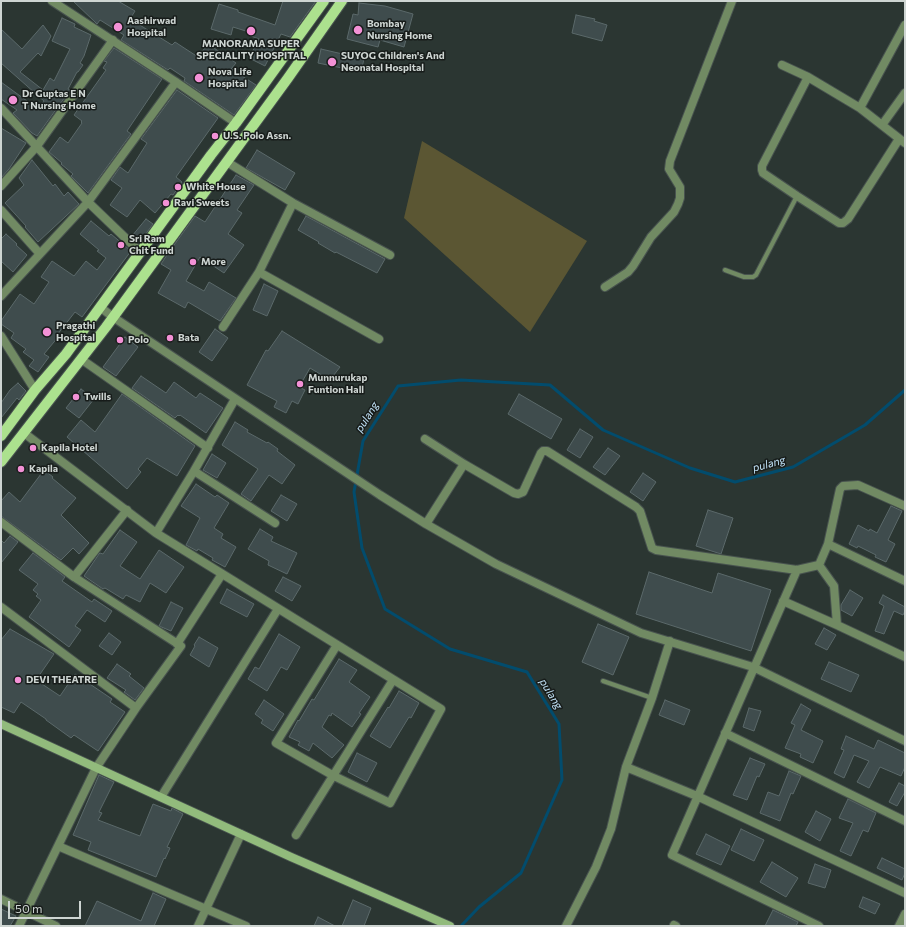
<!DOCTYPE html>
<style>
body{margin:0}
#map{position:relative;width:906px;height:927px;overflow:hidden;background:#2b3632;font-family:Commissioner,sans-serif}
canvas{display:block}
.frame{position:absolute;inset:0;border:2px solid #ced5d2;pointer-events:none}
.scale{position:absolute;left:8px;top:901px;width:73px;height:18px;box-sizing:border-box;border:2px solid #ced5d2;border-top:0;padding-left:5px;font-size:12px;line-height:14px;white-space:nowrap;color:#ced5d2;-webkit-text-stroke:3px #171c1a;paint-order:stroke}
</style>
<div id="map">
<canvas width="906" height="927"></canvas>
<div class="frame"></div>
<div class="scale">50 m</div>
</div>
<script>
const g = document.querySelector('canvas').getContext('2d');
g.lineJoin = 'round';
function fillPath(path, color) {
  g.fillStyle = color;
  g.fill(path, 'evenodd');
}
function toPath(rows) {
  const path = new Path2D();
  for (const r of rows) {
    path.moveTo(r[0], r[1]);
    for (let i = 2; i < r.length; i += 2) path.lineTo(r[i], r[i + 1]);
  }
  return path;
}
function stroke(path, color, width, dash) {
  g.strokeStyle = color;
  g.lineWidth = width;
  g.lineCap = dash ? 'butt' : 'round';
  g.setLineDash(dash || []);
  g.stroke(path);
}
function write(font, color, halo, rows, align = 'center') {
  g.font = font + ' Commissioner,sans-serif';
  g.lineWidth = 3;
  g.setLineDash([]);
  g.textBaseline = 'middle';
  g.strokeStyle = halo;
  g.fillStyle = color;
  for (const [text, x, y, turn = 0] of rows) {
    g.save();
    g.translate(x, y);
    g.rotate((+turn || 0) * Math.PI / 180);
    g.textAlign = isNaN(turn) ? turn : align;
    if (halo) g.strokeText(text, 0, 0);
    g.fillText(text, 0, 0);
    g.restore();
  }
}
const green = toPath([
 [422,141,587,241,530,332,404,218]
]);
const stream = toPath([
 [461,926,479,907,521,873,562,780,559,724,527,672,450,649,385,609,362,548,354,492,363,441,398,386,461,380,550,385,603,430,690,468,735,482,793,467,865,425,905,390]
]);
const building = toPath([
 [73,1,118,1,135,11,130,19,172,45,175,42,198,57,208,44,236,63,231,69,256,85,234,115,184,81,185,78,170,68,168,70,121,40,124,35,100,20,97,24,95,22,73,1],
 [283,1,316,1,290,37,281,34,265,66,249,58,259,39,248,35,249,32,233,27,231,35,211,29,219,4,238,10,238,12,275,25,283,1],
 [359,3,385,6,413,14,404,47,380,40,378,47,347,39,353,14,358,15,359,3],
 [576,15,595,19,594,21,607,25,602,41,572,33,576,15],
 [62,18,75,24,74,27,91,35,84,56,80,63,83,65,78,72,77,72,68,89,70,90,37,136,32,133,13,113,17,110,1,99,1,82,38,109,44,101,1,63,1,29,22,49,43,25,51,36,41,56,38,53,20,72,43,90,50,78,54,81,70,49,52,41,62,18],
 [114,48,162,79,127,131,131,134,88,193,71,176,73,174,61,164,62,163,49,152,60,137,68,143,82,123,81,122,82,121,74,115,106,70,103,68,107,62,104,61,114,48],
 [321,49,364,59,361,72,318,63,321,49],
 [177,90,218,118,176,177,182,182,173,195,171,194,155,213,140,200,127,217,110,205,122,188,111,180,120,167,128,173,147,143,141,139,177,90],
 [1,128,26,143,9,169,1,178,1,128],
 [257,150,295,173,285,190,246,168,257,150],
 [32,160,53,186,55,184,64,196,68,192,79,204,38,242,25,227,26,226,5,203,24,185,19,178,32,160],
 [236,175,254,185,237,210,242,213,228,234,244,245,224,273,200,257,186,281,204,291,209,282,236,298,220,321,188,302,185,308,158,293,171,270,161,264,169,252,195,216,205,222,236,175],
 [306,216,385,259,377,273,336,252,335,253,318,243,319,242,298,230,306,216],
 [146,219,153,224,140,242,139,241,138,242,132,236,146,219],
 [91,221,109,236,111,234,131,251,82,317,75,312,57,335,59,336,44,354,49,357,38,372,29,366,34,360,23,352,26,349,11,338,14,333,1,324,1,321,20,294,34,304,49,282,41,277,52,261,74,276,86,261,97,270,106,258,97,251,99,250,80,234,91,221],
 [6,234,17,244,16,245,27,255,13,272,1,261,1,239,6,234],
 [264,284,278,291,267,316,253,310,264,284],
 [215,329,228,338,212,361,199,352,215,329],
 [282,331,340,367,330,380,310,368,299,387,305,390,298,404,292,401,286,413,274,407,277,401,247,385,266,350,268,351,282,331],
 [125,337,138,347,116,376,103,367,125,337],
 [141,376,166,393,174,382,196,398,200,393,223,408,206,433,180,415,179,416,178,415,175,418,132,388,141,376],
 [18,383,26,391,19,400,17,398,1,418,1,403,10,390,18,383],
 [81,389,94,399,79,418,66,408,81,389],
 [122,394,195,446,177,476,147,458,138,469,141,472,127,489,67,437,81,420,95,432,122,394],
 [519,394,562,419,551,439,508,414,519,394],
 [235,422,248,430,247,432,267,443,268,442,278,449,277,451,295,465,282,484,269,475,251,501,241,494,258,469,222,445,235,422],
 [580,429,593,437,580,458,567,450,580,429],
 [608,448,620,456,605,475,593,467,608,448],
 [212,454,226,463,217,478,203,470,212,454],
 [44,470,53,477,52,478,76,498,61,515,89,543,79,554,73,548,61,560,1,516,1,501,9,492,20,502,44,470],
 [643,473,656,482,643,501,630,492,643,473],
 [196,484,215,497,217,495,229,503,214,528,223,534,221,538,236,547,225,567,212,560,213,558,198,549,197,551,186,545,200,518,181,506,196,484],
 [281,495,297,504,287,521,271,511,281,495],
 [891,506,902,511,888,540,895,544,886,562,875,557,876,555,858,546,857,548,849,544,858,525,869,531,870,529,877,533,891,506],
 [708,510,733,518,721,554,696,546,708,510],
 [260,529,273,537,271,541,297,553,287,574,268,565,269,561,248,549,260,529],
 [120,530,137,542,120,566,140,579,159,550,184,567,166,593,150,583,140,602,126,595,123,599,105,588,103,589,84,576,99,554,100,553,103,554,120,530],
 [10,536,18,542,1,563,1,540,4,543,10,536],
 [33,553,65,577,62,581,92,602,94,599,112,611,105,622,87,610,75,626,81,630,69,647,29,617,41,600,36,596,38,594,33,590,38,584,19,570,33,553],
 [649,572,712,593,718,573,771,590,751,651,636,614,649,572],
 [283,577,301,586,292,601,275,591,283,577],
 [227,589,254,604,247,617,220,603,227,589],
 [850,590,863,598,852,616,841,610,841,605,850,590],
 [883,595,905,607,905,611,903,615,894,611,884,634,875,631,884,606,879,603,883,595],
 [171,602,183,608,171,631,159,626,171,602],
 [598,624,629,637,613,675,582,662,598,624],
 [824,628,836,635,827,650,815,644,824,628],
 [10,629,54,654,36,680,60,696,75,674,112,699,110,702,125,712,98,751,74,735,71,738,46,720,46,719,21,702,14,713,1,707,1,640,10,629],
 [109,633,121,642,112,655,99,646,109,633],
 [279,634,300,647,287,670,281,667,267,691,248,679,255,667,259,669,279,634],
 [199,637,218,648,209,667,190,655,195,646,194,645,199,637],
 [339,659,357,670,349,682,370,697,359,713,361,714,352,727,332,713,331,716,329,715,322,727,344,745,332,758,313,743,309,751,298,745,300,742,289,737,298,720,299,721,312,699,314,700,339,659],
 [829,662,859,675,851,692,821,679,829,662],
 [117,664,131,674,129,676,144,688,135,700,124,692,126,690,107,678,117,664],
 [399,691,419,703,411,718,409,717,390,748,370,736,388,707,389,708,399,691],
 [264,700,284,714,273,731,261,723,263,720,255,714,264,700],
 [665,700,690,710,684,725,659,715,665,700],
 [801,704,811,710,801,730,823,741,813,763,800,757,801,754,785,748,795,725,791,723,801,704],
 [749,708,761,711,754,731,743,727,749,708],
 [846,736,874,749,878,740,905,753,905,767,901,776,880,767,869,788,857,782,869,761,854,755,844,778,834,773,844,750,841,749,846,736],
 [357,753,377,763,367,782,348,772,357,753],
 [750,758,765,764,759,777,757,776,747,800,733,795,750,758],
 [789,771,801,776,793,794,791,793,780,821,760,813,768,792,779,796,789,771],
 [99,775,114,782,99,812,102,813,98,820,140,836,153,804,171,811,172,808,183,814,167,847,170,848,165,859,164,858,156,877,88,850,91,842,73,835,99,775],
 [899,783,905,786,905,792,897,806,889,802,899,783],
 [848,799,876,813,868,832,863,830,851,856,840,851,853,823,839,818,848,799],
 [816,811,831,819,820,841,805,832,816,811],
 [741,829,764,840,754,861,731,850,741,829],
 [706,834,730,846,721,865,696,854,706,834],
 [882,858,905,869,905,873,902,880,877,868,882,858],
 [772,862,798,878,786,897,760,882,772,862],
 [815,864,831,870,825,888,808,883,815,864],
 [153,893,166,899,154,926,85,926,97,901,141,921,153,893],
 [863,897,880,904,875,914,859,907,863,897],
 [353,900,371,908,364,926,342,926,353,900],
 [1,909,16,916,10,926,1,926,1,909],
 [773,910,798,922,796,926,765,926,773,910],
 [318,917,335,926,314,926,318,917]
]);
const lane = toPath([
 [725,270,744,277,753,277,756,275,797,196],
 [603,681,652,698]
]);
const street = toPath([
 [52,1,176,82,236,123],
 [782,65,808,77,860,108,905,143],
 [808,77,762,166,762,170,763,173,797,196,839,223,843,223,848,219,899,139],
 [1,108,88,202,140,252],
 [860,108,905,25],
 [882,125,905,93],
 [227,162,293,203,390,255],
 [1,186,37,146,113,40],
 [1,210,40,254],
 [259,272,379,339],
 [605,287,628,272,633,266,651,237,674,212,678,204,680,198,680,187,669,169,670,161,732,1],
 [1,296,88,202,176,82],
 [100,307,113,317,380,495,426,524,496,564,641,633,753,667,905,741],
 [223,327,259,272,293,203],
 [1,336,35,390],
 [81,359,208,448],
 [235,399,194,471,275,523],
 [24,433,156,533,194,471],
 [425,439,464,464],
 [905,506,858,485,843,486,840,489,828,544,905,581],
 [1,522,74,577,181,646,136,708,1,607],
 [426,524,464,464,514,493,518,494,523,492,541,453,543,451,547,451,636,507,640,511,652,548,656,550,797,570,819,565,828,544],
 [156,533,441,709,390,803,334,776,276,743,337,645],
 [819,565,834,586,837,625],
 [797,570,672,855,819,926],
 [74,577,127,510],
 [783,601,837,625,905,657],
 [177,644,222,574],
 [725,733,905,821],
 [626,767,697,796,905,893],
 [161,797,278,609],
 [296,835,393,680],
 [58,846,246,926],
 [1,899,56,926],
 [674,925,676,926],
 [19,926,96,768,136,708],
 [198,926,241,834],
 [566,926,596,867,611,829,626,767,652,698,670,641],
 [899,926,905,914]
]);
const secondary = toPath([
 [1,724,291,857,450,926]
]);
const primary = toPath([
 [1,436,35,390,66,354,211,155,236,123,324,1],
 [1,462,106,327,288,78,342,1]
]);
const markers = [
 [118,27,5,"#f391d6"],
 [358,30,5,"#f391d6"],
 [251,31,5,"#f391d6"],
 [332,62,5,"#f391d6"],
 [199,78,5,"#f391d6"],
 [13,100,5,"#f391d6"],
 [215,136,4,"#f391d6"],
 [178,187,4,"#f391d6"],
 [166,203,4,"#f391d6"],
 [121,245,4,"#f391d6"],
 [193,262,4,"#f391d6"],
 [47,332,5,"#f391d6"],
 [170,338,4,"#f391d6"],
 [120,340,4,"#f391d6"],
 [300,384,4,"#f391d6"],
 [76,397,4,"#f391d6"],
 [33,448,4,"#f391d6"],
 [21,469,4,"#f391d6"],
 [18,680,4,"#f391d6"]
];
const poiNames = [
 ["Aashirwad",127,21],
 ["Hospital",127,33],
 ["Bombay",367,24],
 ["Nursing Home",367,36],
 ["MANORAMA SUPER",251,44,"center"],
 ["SPECIALITY HOSPITAL",251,56,"center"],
 ["SUYOG Children's And",341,56],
 ["Neonatal Hospital",341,68],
 ["Nova Life",208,72],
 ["Hospital",208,84],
 ["Dr Guptas E N",22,94],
 ["T Nursing Home",22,106],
 ["U.S. Polo Assn.",223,136],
 ["White House",186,187],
 ["Ravi Sweets",174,203],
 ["Sri Ram",129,239],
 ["Chit Fund",129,251],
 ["More",201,262],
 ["Pragathi",56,326],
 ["Hospital",56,338],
 ["Bata",178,338],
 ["Polo",128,340],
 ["Munnurukap",308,378],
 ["Funtion Hall",308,390],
 ["Twills",84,397],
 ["Kapila Hotel",41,448],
 ["Kapila",29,469],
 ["DEVI THEATRE",26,680]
];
const waterNames = [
 ["pulang",367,417,-58],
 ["pulang",769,464,-15],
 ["pulang",551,694,59]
];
fillPath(green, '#5b5633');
stroke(stream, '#024c6d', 3);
fillPath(building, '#3f4c4d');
stroke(building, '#5b696a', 1);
stroke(lane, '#48534f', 6);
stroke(street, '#48534f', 10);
stroke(secondary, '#48534f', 10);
stroke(primary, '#48534f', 12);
stroke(lane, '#718a63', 4);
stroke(street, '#718a63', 8);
stroke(secondary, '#92bb7c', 8);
stroke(primary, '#ace18e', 10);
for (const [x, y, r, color] of markers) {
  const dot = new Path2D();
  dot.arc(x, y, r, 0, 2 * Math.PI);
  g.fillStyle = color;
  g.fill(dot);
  stroke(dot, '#171c1a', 1.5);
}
write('bold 10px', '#ced5d2', '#171c1a', poiNames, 'left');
write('italic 11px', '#c2e3f8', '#171c1a', waterNames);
</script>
